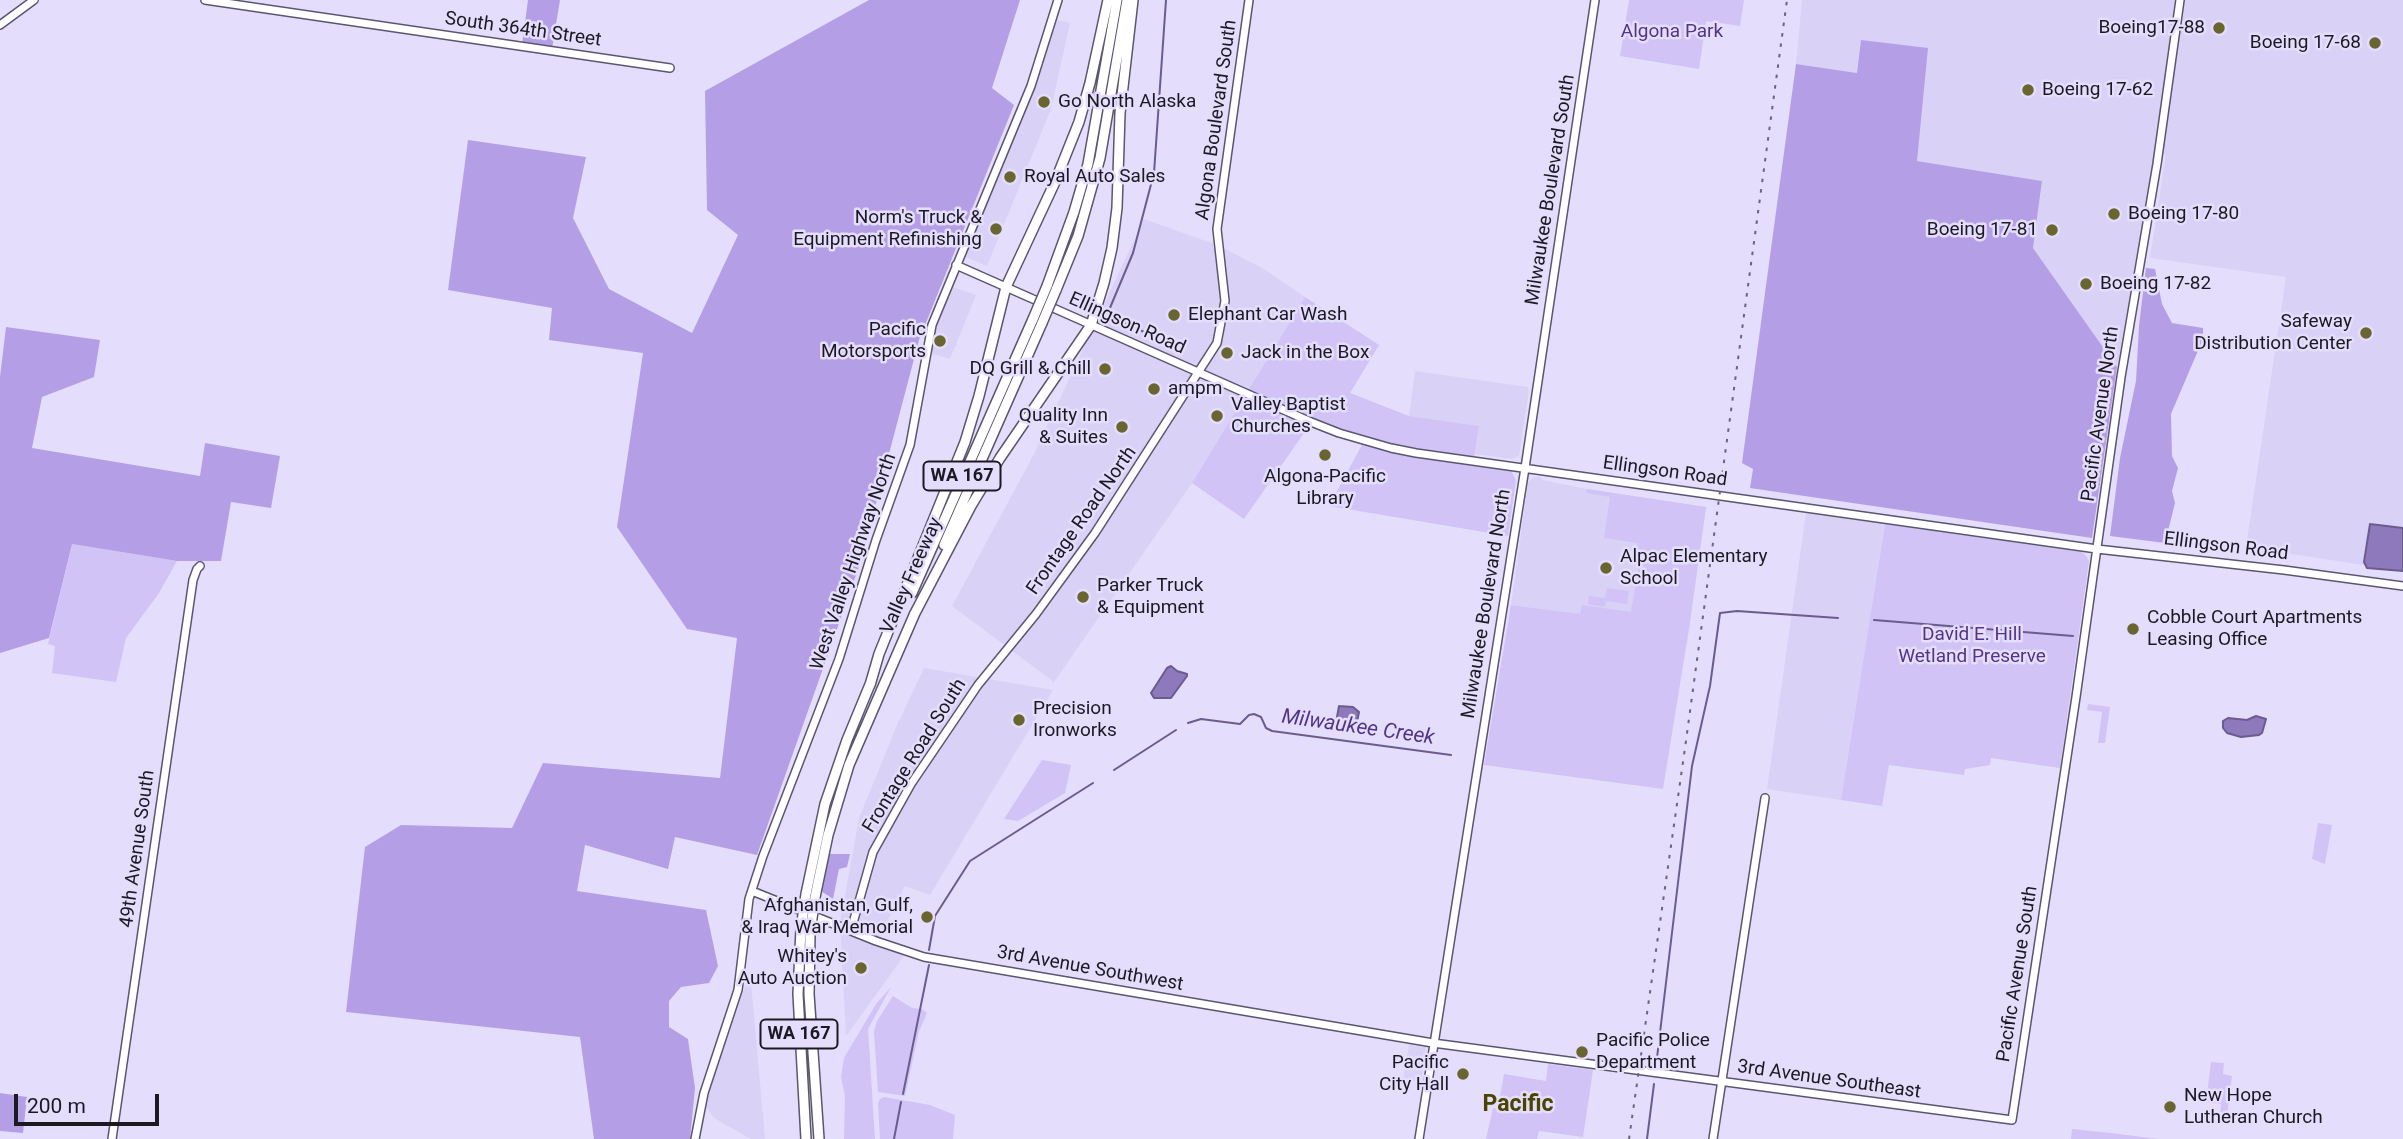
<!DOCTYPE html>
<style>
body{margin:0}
#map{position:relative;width:2403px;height:1139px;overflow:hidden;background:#e5ddfc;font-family:Roboto,sans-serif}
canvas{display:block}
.scale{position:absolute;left:14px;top:1094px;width:145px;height:32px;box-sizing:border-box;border:4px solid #1c1923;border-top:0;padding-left:9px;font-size:21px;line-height:24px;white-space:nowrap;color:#1c1923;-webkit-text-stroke:5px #e5ddfc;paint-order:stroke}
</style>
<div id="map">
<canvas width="2403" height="1139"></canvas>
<div class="scale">200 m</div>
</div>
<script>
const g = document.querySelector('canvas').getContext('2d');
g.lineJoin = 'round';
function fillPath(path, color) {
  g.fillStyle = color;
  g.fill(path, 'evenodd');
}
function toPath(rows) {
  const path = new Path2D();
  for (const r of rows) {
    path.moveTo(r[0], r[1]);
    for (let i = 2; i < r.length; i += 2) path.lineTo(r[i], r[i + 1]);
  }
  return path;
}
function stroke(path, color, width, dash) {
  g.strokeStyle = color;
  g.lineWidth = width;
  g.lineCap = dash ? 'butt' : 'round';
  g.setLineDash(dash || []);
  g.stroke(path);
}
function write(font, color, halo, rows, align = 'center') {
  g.font = font + ' Roboto,sans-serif';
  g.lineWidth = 5;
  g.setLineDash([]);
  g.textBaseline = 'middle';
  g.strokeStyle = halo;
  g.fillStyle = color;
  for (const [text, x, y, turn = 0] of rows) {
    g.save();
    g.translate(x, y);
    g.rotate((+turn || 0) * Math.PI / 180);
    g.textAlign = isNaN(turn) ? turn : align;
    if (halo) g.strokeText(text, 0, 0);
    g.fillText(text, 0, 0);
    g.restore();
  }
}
const built = toPath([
 [1802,0,2403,0,2403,571,2246,547,2286,277,2150,258,2166,154,2155,153,2117,367,2033,248,2042,181,1917,161,1861,41,1857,73,1796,64],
 [1057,20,1070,23,1051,109,987,266,966,257,967,248,1027,107],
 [1144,219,1217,245,1264,269,1305,297,1192,483,1054,682,952,606,1034,454],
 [953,287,976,295,950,359,929,353,931,339],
 [1415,371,1528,387,1529,391,1519,456,1512,459,1475,454,1479,426,1409,416],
 [1534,477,1541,477,1542,480,1587,489,1706,507,1689,629,1511,605,1528,483],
 [1806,513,1885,524,1841,800,1767,789],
 [924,668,1053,690,930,895,905,886,877,942,906,953,846,1036,840,924,859,818,898,723],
 [747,980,751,982,765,1139,751,1139,714,1118,705,1105],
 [1409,1045,1426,1047,1421,1082,1403,1079]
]);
const green = toPath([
 [1629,0,1744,0,1740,26,1706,21,1699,69,1620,56],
 [1305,297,1379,345,1350,393,1409,416,1479,426,1473,466,1511,471,1516,480,1508,536,1329,506,1364,441,1311,423,1244,519,1192,483],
 [1587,489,1706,507,1689,629,1663,789,1484,765,1511,605,1580,614,1582,605,1631,612,1639,565,1635,560,1638,543,1604,538,1610,497,1586,493],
 [1885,524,2082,552,2086,556,2089,561,2060,768,1991,758,1990,765,1965,769,1964,775,1889,765,1882,806,1841,800],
 [72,544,177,561,159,593,126,638,116,682,52,673,55,646,48,644],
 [1607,588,1629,591,1627,604,1606,601,1604,607,1588,604,1589,596,1605,598],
 [2088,704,2110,707,2105,743,2098,743,2102,712,2087,710],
 [1042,760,1071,765,1065,793,1018,821,1004,819],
 [2318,823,2332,825,2325,864,2312,859],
 [891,987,868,1029,875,1139,844,1139,845,1096,841,1077,844,1058,876,1004],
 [893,996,912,1008,922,1009,927,1013,919,1031,905,1096,878,1092,874,1031,877,1021],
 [2211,1062,2224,1063,2223,1074,2232,1076,2227,1116,2220,1115,2221,1104,2206,1102],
 [1548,1064,1593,1070,1583,1137,1539,1131,1537,1139,1486,1139,1493,1108,1498,1109,1504,1074,1546,1081],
 [884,1097,930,1105,955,1115,953,1139,880,1139,878,1103,880,1099],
 [2072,1129,2111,1133,2158,1139,2071,1139]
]);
const forest = toPath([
 [528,0,560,0,552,49,522,45],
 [869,0,1020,0,992,88,1014,105,919,340,860,564,757,855,675,837,668,869,585,845,577,891,706,910,718,966,709,983,681,987,669,1001,669,1027,688,1039,695,1088,690,1139,594,1139,580,1037,346,1012,365,847,401,825,512,828,543,763,720,778,737,638,687,629,617,527,643,353,549,340,552,308,448,290,468,140,586,157,573,218,609,289,692,333,738,235,707,210,705,91],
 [1861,40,1928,48,1917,161,2042,181,2033,248,2117,367,2092,538,1750,488,1753,469,1742,463,1796,64,1857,73],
 [2146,268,2155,269,2162,304,2172,323,2203,328,2203,339,2171,414,2172,456,2178,468,2172,491,2175,503,2165,543,2110,536,2120,458,2136,381,2139,326],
 [6,327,100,340,94,377,42,397,32,448,200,476,205,443,280,456,271,508,231,502,221,561,177,561,72,544,49,638,0,653,0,377],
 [829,854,850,854,847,867,839,869,833,899,821,891],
 [0,1093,27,1097,23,1133,0,1131]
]);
const water = toPath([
 [2370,524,2403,528,2403,571,2367,568,2364,562,2370,524],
 [1171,666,1177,671,1187,674,1187,676,1171,698,1154,698,1151,693,1167,668,1171,666],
 [1339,706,1353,707,1359,712,1355,732,1335,728,1339,706],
 [2256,716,2266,719,2262,733,2259,735,2241,737,2227,733,2223,728,2223,721,2228,718,2247,720,2256,716]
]);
const stream = toPath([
 [1151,335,1107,315,1133,253,1154,173,1166,0],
 [1874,620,2073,636],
 [1188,723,1201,719,1240,724,1249,715,1254,714,1261,717,1266,728,1272,731,1451,755],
 [1114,770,1176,730],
 [929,950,935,916,970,861,1093,783],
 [1656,1066,1692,766,1710,686,1720,613,1737,611,1838,618],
 [903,1094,929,965],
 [894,1139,901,1102],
 [1647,1139,1654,1084]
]);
const secondary = toPath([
 [205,0,670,68],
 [0,25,34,0],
 [956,265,1311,422,1339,433,1391,448,1416,453,2097,549,2284,570,2403,586],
 [752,891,876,941,924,957,1433,1043,2012,1120,2076,697,2121,377,2157,164,2180,0],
 [851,930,873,852,911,784,978,685,1036,614,1095,533,1217,343,1225,301,1217,229,1249,0],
 [112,1139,193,580,197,569,200,566],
 [695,1139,704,1093,738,990,749,899,763,856,839,659,876,540,910,445,932,325,1031,86,1058,0],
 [1419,1139,1525,468,1595,0],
 [1713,1139,1765,798]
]);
const highway = toPath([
 [1047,286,1074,212,1088,164,1117,0],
 [1056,290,1078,236,1100,158,1127,0],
 [944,545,1042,323],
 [912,593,1033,319],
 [914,615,971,506,1000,458,1091,325,1104,283,1112,248,1117,208,1120,113,1133,0],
 [870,685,879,654,965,442,979,396,1006,287,1055,182,1079,122,1090,83,1108,0],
 [806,894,825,804,847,740,871,682],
 [815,897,828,835,849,765,915,613],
 [801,929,798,994,806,1139],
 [810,933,809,994,819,1139]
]);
const rail = toPath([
 [1629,1139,1685,748,1787,0]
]);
const highwayBridge = toPath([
 [1033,319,1047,286],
 [1042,323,1056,290],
 [801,929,806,894],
 [810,933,815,897]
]);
const markers = [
 [2219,28,7,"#696531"],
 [2375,43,7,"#696531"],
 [2028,90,7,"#696531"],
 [1044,102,7,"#696531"],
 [1010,177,7,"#696531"],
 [2114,214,7,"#696531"],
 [996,229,7,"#696531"],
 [2052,230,7,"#696531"],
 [2086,284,7,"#696531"],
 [1174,315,7,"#696531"],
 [2366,333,7,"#696531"],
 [940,341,7,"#696531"],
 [1227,353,7,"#696531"],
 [1105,369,7,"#696531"],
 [1154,389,7,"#696531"],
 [1217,416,7,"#696531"],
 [1122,427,7,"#696531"],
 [1325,455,7,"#696531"],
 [1606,568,7,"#696531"],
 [1083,597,7,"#696531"],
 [2133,629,7,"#696531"],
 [1019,720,7,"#696531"],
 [927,917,7,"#696531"],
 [861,968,7,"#696531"],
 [1582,1052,7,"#696531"],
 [1463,1074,7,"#696531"],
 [2170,1107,7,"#696531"]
];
const shields = [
 [962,476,77],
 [799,1034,77]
];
const shieldNames = [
 ["WA 167",962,476],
 ["WA 167",799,1034]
];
const poiNames = [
 ["Boeing17-88",2205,28,"right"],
 ["Boeing 17-68",2361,43,"right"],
 ["Boeing 17-62",2042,90],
 ["Go North Alaska",1058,102],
 ["Royal Auto Sales",1024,177],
 ["Boeing 17-80",2128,214],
 ["Norm's Truck &",982,218,"right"],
 ["Equipment Refinishing",982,240,"right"],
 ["Boeing 17-81",2038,230,"right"],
 ["Boeing 17-82",2100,284],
 ["Elephant Car Wash",1188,315],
 ["Safeway",2352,322,"right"],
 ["Distribution Center",2352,344,"right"],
 ["Pacific",926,330,"right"],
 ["Motorsports",926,352,"right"],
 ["Jack in the Box",1241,353],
 ["DQ Grill & Chill",1091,369,"right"],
 ["ampm",1168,389],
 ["Valley Baptist",1231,405],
 ["Churches",1231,427],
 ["Quality Inn",1108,416,"right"],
 ["& Suites",1108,438,"right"],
 ["Algona-Pacific",1325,477,"center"],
 ["Library",1325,499,"center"],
 ["Alpac Elementary",1620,557],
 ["School",1620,579],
 ["Parker Truck",1097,586],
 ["& Equipment",1097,608],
 ["Cobble Court Apartments",2147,618],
 ["Leasing Office",2147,640],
 ["Precision",1033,709],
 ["Ironworks",1033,731],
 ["Afghanistan, Gulf,",913,906,"right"],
 ["& Iraq War Memorial",913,928,"right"],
 ["Whitey's",847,957,"right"],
 ["Auto Auction",847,979,"right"],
 ["Pacific Police",1596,1041],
 ["Department",1596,1063],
 ["Pacific",1449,1063,"right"],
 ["City Hall",1449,1085,"right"],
 ["New Hope",2184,1096],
 ["Lutheran Church",2184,1118]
];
const streetNames = [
 ["South 364th Street",523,30,8],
 ["Algona Boulevard South",1217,120,-82],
 ["Milwaukee Boulevard South",1551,190,-81],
 ["Ellingson Road",1127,324,24],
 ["Pacific Avenue North",2101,414,-82],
 ["Ellingson Road",1665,472,8],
 ["Frontage Road North",1082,521,-55],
 ["Ellingson Road",2226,547,7],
 ["West Valley Highway North",854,562,-71],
 ["Valley Freeway",912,576,-66],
 ["Milwaukee Boulevard North",1487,604,-81],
 ["Frontage Road South",915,756,-58],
 ["49th Avenue South",138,849,-82],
 ["3rd Avenue Southwest",1090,969,10],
 ["Pacific Avenue South",2018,974,-81],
 ["3rd Avenue Southeast",1829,1080,8]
];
const parkNames = [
 ["Algona Park",1672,32],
 ["David E. Hill",1972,635],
 ["Wetland Preserve",1972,657]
];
const waterNames = [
 ["Milwaukee Creek",1358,728,8]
];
const quarterNames = [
 ["Pacific",1518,1105]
];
fillPath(built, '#dad1f6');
fillPath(green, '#d1c3f5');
fillPath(forest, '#b49fe6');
fillPath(water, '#8d79bc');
stroke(water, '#6b5c8e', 2);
stroke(stream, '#6b5c8e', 2);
stroke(secondary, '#5c556f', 10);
stroke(highway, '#5c556f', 12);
stroke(secondary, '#fff', 7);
stroke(highway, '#fff', 9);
stroke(rail, '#6a6577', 2, [3.5, 7]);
stroke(highwayBridge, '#5c556f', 12, []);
stroke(highwayBridge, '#fff', 9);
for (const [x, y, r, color] of markers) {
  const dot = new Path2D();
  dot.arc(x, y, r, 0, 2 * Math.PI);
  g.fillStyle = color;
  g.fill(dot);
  stroke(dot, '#e5ddfc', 2.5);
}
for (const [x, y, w] of shields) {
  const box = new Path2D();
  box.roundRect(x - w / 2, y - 14.5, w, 29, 5);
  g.fillStyle = '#e5ddfc';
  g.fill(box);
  stroke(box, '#1c1923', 2);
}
write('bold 18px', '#1c1923', null, shieldNames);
write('19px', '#1c1923', '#e5ddfc', poiNames, 'left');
write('19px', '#1c1923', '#e5ddfc', streetNames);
write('19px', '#533587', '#e5ddfc', parkNames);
write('italic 21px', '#523486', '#e5ddfc', waterNames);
write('bold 23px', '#4a4401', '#e5ddfc', quarterNames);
</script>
